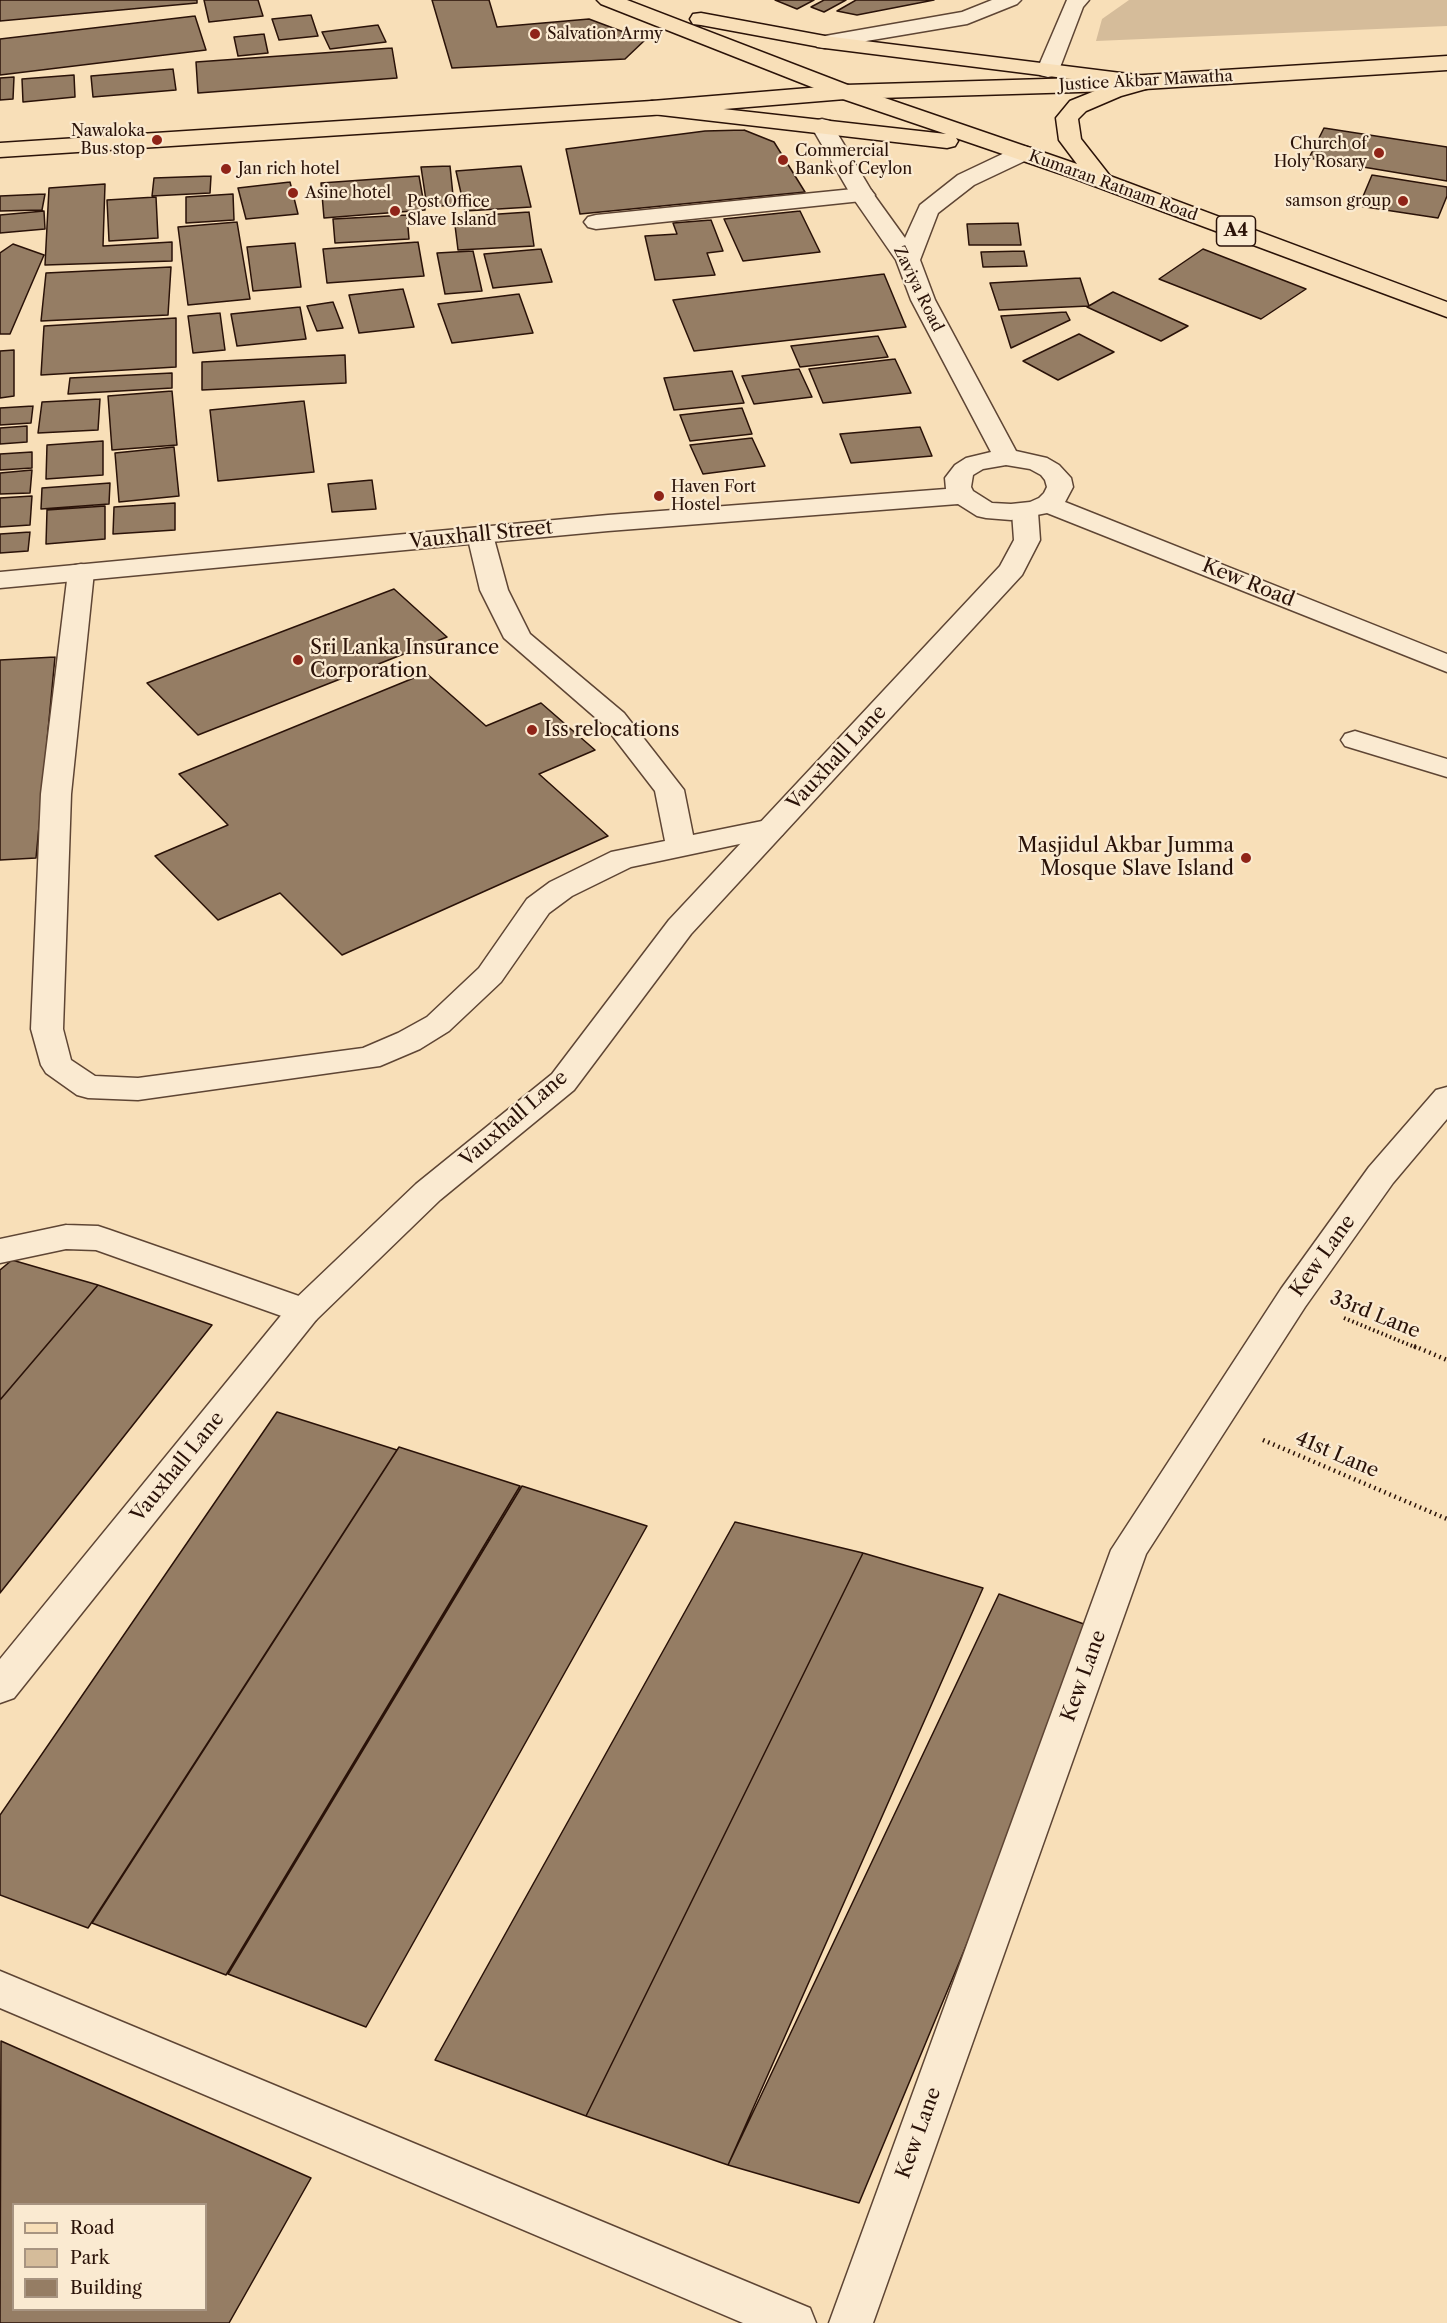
<!DOCTYPE html>
<style>
body{margin:0}
#map{position:relative;width:1447px;height:2323px;overflow:hidden;background:#f8dfb8;font-family:"Libre Caslon Text",serif}
canvas{display:block}
.legend{position:absolute;left:12px;top:2203px;width:195px;height:108px;box-sizing:border-box;background:#faead1;border:2px solid #a79481;margin:0;padding:8px 10px;list-style:none;font-size:18px;color:#2a1208}
.legend li{display:flex;align-items:center;gap:12px;height:30px}
.legend b{width:30px;border:2px solid #a79481}
</style>
<div id="map">
<canvas width="1447" height="2323"></canvas>
<ul class="legend">
<li><b style="height:8px;background:#f8dfb8"></b>Road</li>
<li><b style="height:16px;background:#d5bc9a"></b>Park</li>
<li><b style="height:16px;background:#957d64"></b>Building</li>
</ul>
</div>
<script>
const g = document.querySelector('canvas').getContext('2d');
g.lineJoin = 'round';
function fillPath(path, color) {
  g.fillStyle = color;
  g.fill(path, 'evenodd');
}
function toPath(rows) {
  const path = new Path2D();
  for (const r of rows) {
    path.moveTo(r[0], r[1]);
    for (let i = 2; i < r.length; i += 2) path.lineTo(r[i], r[i + 1]);
  }
  return path;
}
function stroke(path, color, width, dash) {
  g.strokeStyle = color;
  g.lineWidth = width;
  g.lineCap = dash ? 'butt' : 'round';
  g.setLineDash(dash || []);
  g.stroke(path);
}
function write(font, color, halo, rows, align = 'center') {
  g.font = font + ' "Libre Caslon Text",serif';
  g.lineWidth = 4.5;
  g.setLineDash([]);
  g.textBaseline = 'middle';
  g.strokeStyle = halo;
  g.fillStyle = color;
  for (const [text, x, y, turn = 0] of rows) {
    g.save();
    g.translate(x, y);
    g.rotate((+turn || 0) * Math.PI / 180);
    g.textAlign = isNaN(turn) ? turn : align;
    if (halo) g.strokeText(text, 0, 0);
    g.fillText(text, 0, 0);
    g.restore();
  }
}
const green = toPath([
 [1129,0,1447,0,1447,26,1096,41,1102,19]
]);
const building = toPath([
 [0,0,197,0,197,3,0,21,0,0],
 [204,0,258,0,263,16,209,22,204,0],
 [432,0,489,0,497,27,589,19,645,40,625,59,452,68,432,0],
 [775,0,814,0,797,9,775,0],
 [824,0,846,0,824,12,811,7,824,0],
 [856,0,934,0,857,15,837,11,856,0],
 [311,15,318,36,279,40,272,19,311,15],
 [195,16,206,50,0,75,0,39,195,16],
 [378,25,386,42,330,49,322,32,378,25],
 [264,34,268,53,238,56,234,37,264,34],
 [392,48,397,78,198,93,196,62,392,48],
 [173,69,176,90,93,97,91,76,173,69],
 [74,75,75,97,23,102,22,79,74,75],
 [14,77,13,99,0,100,0,78,14,77],
 [1324,128,1447,147,1447,181,1309,158,1324,128],
 [744,130,774,142,805,192,580,214,566,149,705,131,744,130],
 [450,166,454,205,427,207,421,167,450,166],
 [521,166,531,207,465,211,456,171,521,166],
 [1372,175,1447,187,1447,196,1438,218,1359,206,1372,175],
 [211,176,210,193,152,196,154,178,211,176],
 [419,176,425,210,324,218,321,183,419,176],
 [290,182,298,214,246,219,238,188,290,182],
 [105,184,103,246,172,242,172,261,45,265,49,188,105,184],
 [45,194,42,210,0,211,0,196,45,194],
 [233,194,234,220,186,223,186,197,233,194],
 [156,197,158,238,109,241,107,200,156,197],
 [44,211,45,229,0,233,0,215,44,211],
 [800,211,820,252,743,261,724,219,800,211],
 [529,212,534,246,458,250,454,217,529,212],
 [407,215,409,239,335,243,333,219,407,215],
 [711,220,723,251,707,253,715,275,655,280,645,236,677,234,673,223,711,220],
 [237,222,250,299,188,305,178,227,237,222],
 [1018,223,1021,245,969,245,967,224,1018,223],
 [418,242,424,276,327,283,323,249,418,242],
 [295,243,301,287,253,291,247,247,295,243],
 [13,244,44,255,10,334,0,334,0,253,13,244],
 [541,249,552,282,493,288,484,254,541,249],
 [1203,249,1306,289,1261,319,1159,279,1203,249],
 [473,251,482,291,445,294,437,253,473,251],
 [1024,251,1027,266,983,267,981,252,1024,251],
 [171,267,168,315,41,321,46,273,171,267],
 [884,274,906,327,694,351,673,300,884,274],
 [1080,278,1089,306,999,310,990,283,1080,278],
 [403,289,414,327,359,333,349,295,403,289],
 [1113,292,1188,326,1161,341,1087,307,1113,292],
 [519,294,533,333,452,343,438,304,519,294],
 [333,302,343,328,317,331,307,306,333,302],
 [300,307,306,339,237,346,231,314,300,307],
 [1066,312,1070,320,1011,348,1001,316,1066,312],
 [220,313,225,350,193,353,188,316,220,313],
 [176,318,176,367,41,375,44,326,176,318],
 [1079,334,1114,352,1058,380,1023,361,1079,334],
 [878,336,888,357,800,367,791,346,878,336],
 [14,350,14,396,0,398,0,351,14,350],
 [345,355,346,383,202,390,202,362,345,355],
 [895,359,911,393,823,403,809,369,895,359],
 [799,369,812,397,754,404,742,376,799,369],
 [732,371,744,403,674,410,664,378,732,371],
 [172,373,172,388,68,394,70,378,172,373],
 [172,391,177,445,112,450,108,396,172,391],
 [100,399,98,430,38,433,42,402,100,399],
 [304,401,314,472,218,481,210,410,304,401],
 [33,406,31,423,0,425,0,408,33,406],
 [742,408,752,434,690,441,680,415,742,408],
 [27,426,27,442,0,444,0,428,27,426],
 [920,427,932,456,851,463,840,434,920,427],
 [752,438,765,466,703,474,690,445,752,438],
 [103,441,103,475,46,479,47,445,103,441],
 [174,447,179,496,119,502,115,453,174,447],
 [32,452,32,468,0,470,0,454,32,452],
 [32,470,30,493,0,494,0,473,32,470],
 [372,480,376,509,332,512,328,484,372,480],
 [110,483,109,504,41,509,42,488,110,483],
 [32,496,30,525,0,527,0,498,32,496],
 [175,503,175,530,113,534,114,507,175,503],
 [105,506,105,539,46,544,47,510,105,506],
 [30,532,28,551,0,553,0,534,30,532],
 [394,589,447,637,198,735,147,683,394,589],
 [55,657,36,858,0,860,0,660,55,657],
 [426,673,486,726,541,703,595,750,539,774,608,836,342,955,280,893,218,920,155,856,228,825,179,774,426,673],
 [12,1260,98,1285,0,1400,0,1270,12,1260],
 [98,1285,212,1325,0,1593,0,1400,98,1285],
 [277,1412,397,1450,88,1928,0,1895,0,1815,277,1412],
 [399,1447,520,1486,226,1975,92,1923,399,1447],
 [522,1486,647,1526,366,2027,228,1974,522,1486],
 [735,1522,863,1553,586,2116,435,2060,735,1522],
 [863,1553,983,1588,728,2165,586,2116,863,1553],
 [999,1594,1098,1629,859,2203,728,2165,999,1594],
 [1,2041,311,2178,229,2323,0,2323,1,2041],
 [14,2204,206,2204,206,2310,14,2310,14,2204]
]);
const pathFar1 = toPath([
 [1344,1318,1417,1348]
]);
const path = toPath([
 [1414,1346,1447,1360],
 [1263,1440,1447,1519]
]);
const service = toPath([
 [863,188,871,190,875,195,871,200,596,229,588,227,584,222,588,217,596,215,863,188],
 [480,527,489,529,493,535,508,590,530,634,624,713,684,790,693,835,772,819,782,821,787,828,782,835,631,867,572,896,549,913,501,982,449,1031,420,1049,380,1066,138,1100,88,1098,77,1095,46,1073,41,1065,31,1029,41,794,68,572,71,566,81,564,91,566,94,572,71,794,63,1029,71,1060,95,1076,138,1078,363,1048,398,1033,427,1017,479,968,527,899,550,882,611,852,665,841,655,791,604,725,504,638,480,590,467,535,471,529,480,527],
 [1355,731,1447,759,1447,777,1345,746,1341,740,1345,734,1355,731],
 [66,1225,98,1226,110,1230,316,1302,321,1311,316,1320,304,1324,96,1250,66,1249,0,1263,0,1239,66,1225]
]);
const minor = toPath([
 [1025,504,1034,506,1038,512,1040,540,1022,575,691,934,574,1090,440,1200,316,1320,14,1698,0,1703,0,1659,292,1302,416,1184,552,1074,669,920,1000,566,1014,540,1012,512,1016,506,1025,504],
 [1447,1087,1447,1119,1393,1183,1305,1307,1146,1554,873,2323,829,2323,1111,1550,1281,1289,1369,1167,1436,1090,1447,1087],
 [0,1971,810,2308,816,2323,743,2323,0,2008,0,1971]
]);
const tertiary = toPath([
 [992,0,1021,0,1017,4,967,24,825,48,817,47,814,42,817,37,825,36,962,12,992,0],
 [1067,0,1089,0,1083,7,1059,70,1056,75,1048,77,1040,75,1037,70,1067,0],
 [822,119,830,121,874,195,905,238,920,205,958,175,1015,148,1023,146,1031,148,1034,153,1031,158,974,185,938,213,920,260,935,300,1016,451,1047,458,1059,465,1071,478,1073,487,1065,502,1447,654,1447,672,1047,513,1011,520,986,518,977,516,958,504,608,531,0,588,0,572,608,515,946,489,945,478,955,465,966,458,991,452,911,300,896,260,851,195,811,126,814,121,822,119],
 [1006,465,1030,469,1041,475,1045,480,1047,487,1044,493,1039,498,1030,502,1011,504,992,503,973,491,971,487,973,475,983,469,1006,465]
]);
const primary = toPath([
 [1447,56,1447,70,1113,91,845,99,652,115,0,157,0,143,652,101,845,85,1113,77,1447,56]
]);
const trunk = toPath([
 [597,0,627,0,853,87,1077,164,1059,140,1056,118,1070,101,1112,84,825,48,701,25,693,24,690,19,693,14,701,13,825,36,1153,77,1156,82,1153,87,1121,96,1086,111,1078,119,1081,139,1110,176,1447,302,1447,317,1073,178,956,138,958,141,955,146,947,148,644,113,641,108,644,103,652,101,946,134,837,97,601,4,597,0]
]);
const markers = [
 [535,34,6,"#8f2418"],
 [157,140,6,"#8f2418"],
 [1379,153,6,"#8f2418"],
 [783,160,6,"#8f2418"],
 [226,169,6,"#8f2418"],
 [293,193,6,"#8f2418"],
 [1403,201,6,"#8f2418"],
 [395,211,6,"#8f2418"],
 [659,496,6,"#8f2418"],
 [298,660,6,"#8f2418"],
 [532,730,6,"#8f2418"],
 [1246,858,6,"#8f2418"]
];
const farPoinames = [
 ["Salvation Army",547,34],
 ["Nawaloka",145,131,"right"],
 ["Bus stop",145,149,"right"],
 ["Church of",1367,144,"right"],
 ["Holy Rosary",1367,162,"right"],
 ["Commercial",795,151],
 ["Bank of Ceylon",795,169],
 ["Jan rich hotel",238,169],
 ["Asine hotel",305,193],
 ["samson group",1391,201,"right"],
 ["Post Office",407,202],
 ["Slave Island",407,220],
 ["Haven Fort",671,487],
 ["Hostel",671,505]
];
const farStreetnames = [
 ["Justice Akbar Mawatha",1146,81,-3],
 ["Kumaran Ratnam Road",1113,186,20],
 ["Zaviya Road",918,289,64]
];
const shields = [
 [1236,231,39]
];
const shieldNames = [
 ["A4",1236,231]
];
const streetNames = [
 ["Vauxhall Street",481,535,-6],
 ["Kew Road",1248,583,22],
 ["Vauxhall Lane",837,758,-47],
 ["Vauxhall Lane",514,1119,-41],
 ["Kew Lane",1323,1256,-54],
 ["33rd Lane",1375,1315,22],
 ["41st Lane",1337,1455,23],
 ["Vauxhall Lane",178,1467,-51],
 ["Kew Lane",1084,1676,-70],
 ["Kew Lane",919,2133,-70]
];
const poiNames = [
 ["Sri Lanka Insurance",310,648],
 ["Corporation",310,671],
 ["Iss relocations",544,730],
 ["Masjidul Akbar Jumma",1234,846,"right"],
 ["Mosque Slave Island",1234,869,"right"]
];
fillPath(green, '#d5bc9a');
fillPath(building, '#957d64');
stroke(building, '#2a1208', 1.5);
stroke(service, '#5e4534', 3);
stroke(minor, '#5e4534', 3);
stroke(tertiary, '#5e4534', 3);
stroke(primary, '#2a1208', 3);
stroke(trunk, '#2a1208', 3);
stroke(pathFar1, '#2a1208', 4, [1.5, 3]);
stroke(path, '#2a1208', 4.5, [1.5, 4]);
fillPath(service, '#faead1');
fillPath(minor, '#faead1');
fillPath(tertiary, '#faead1');
fillPath(primary, '#f8dfb8');
fillPath(trunk, '#f8dfb8');
for (const [x, y, r, color] of markers) {
  const dot = new Path2D();
  dot.arc(x, y, r, 0, 2 * Math.PI);
  g.fillStyle = color;
  g.fill(dot);
  stroke(dot, '#faead1', 2);
}
write('16px', '#2a1208', '#faead1', farPoinames, 'left');
write('16px', '#2a1208', '#faead1', farStreetnames);
for (const [x, y, w] of shields) {
  const box = new Path2D();
  box.roundRect(x - w / 2, y - 15, w, 30, 4.5);
  g.fillStyle = '#faead1';
  g.fill(box);
  stroke(box, '#2a1208', 1.5);
}
write('bold 18px', '#2a1208', null, shieldNames);
write('20px', '#2a1208', '#faead1', streetNames);
write('20px', '#2a1208', '#faead1', poiNames, 'left');
</script>
